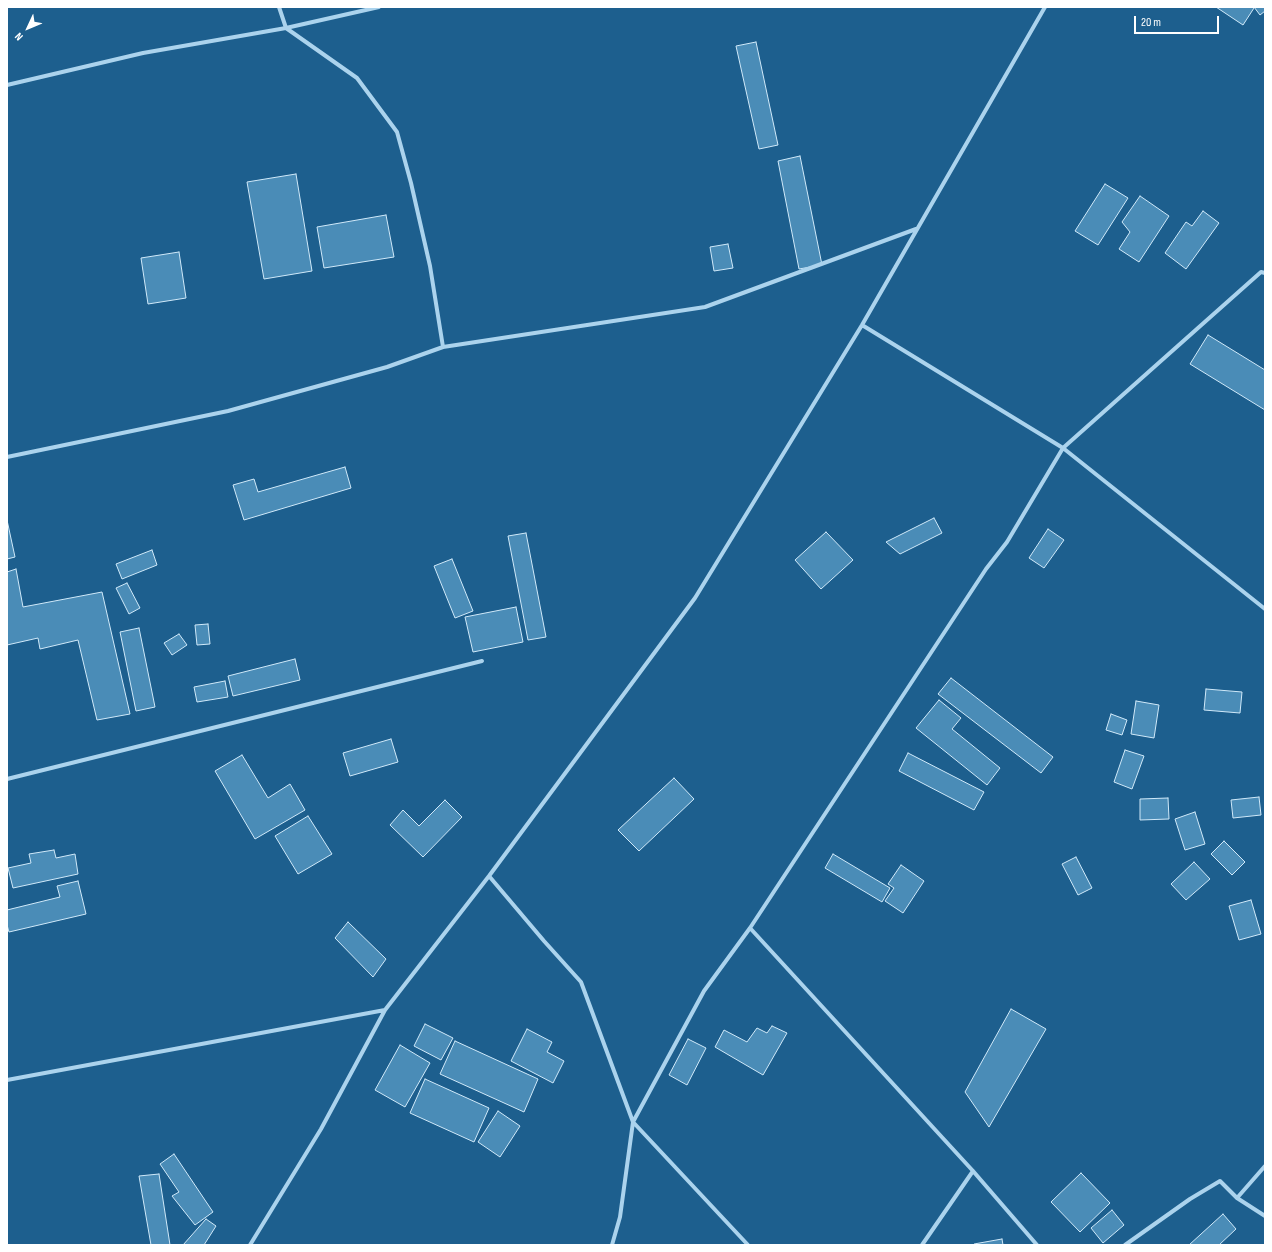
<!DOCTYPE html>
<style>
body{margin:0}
#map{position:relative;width:1272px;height:1252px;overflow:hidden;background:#1d5f8e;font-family:"Sofia Sans Condensed",sans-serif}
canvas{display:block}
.frame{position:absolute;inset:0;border:8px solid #fff;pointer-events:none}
.north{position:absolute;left:8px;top:8px;width:40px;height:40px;-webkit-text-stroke:3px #1d5f8e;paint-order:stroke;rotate:226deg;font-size:11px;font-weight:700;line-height:16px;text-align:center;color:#fff}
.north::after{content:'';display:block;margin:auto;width:14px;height:18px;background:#fff;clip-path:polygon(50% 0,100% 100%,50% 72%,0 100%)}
.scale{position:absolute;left:1134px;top:16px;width:85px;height:18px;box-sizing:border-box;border:2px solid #fff;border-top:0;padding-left:5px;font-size:12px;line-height:14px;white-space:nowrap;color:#fff;-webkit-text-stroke:3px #1d5f8e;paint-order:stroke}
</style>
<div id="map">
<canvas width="1272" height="1252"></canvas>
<div class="frame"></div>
<div class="north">N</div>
<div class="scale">20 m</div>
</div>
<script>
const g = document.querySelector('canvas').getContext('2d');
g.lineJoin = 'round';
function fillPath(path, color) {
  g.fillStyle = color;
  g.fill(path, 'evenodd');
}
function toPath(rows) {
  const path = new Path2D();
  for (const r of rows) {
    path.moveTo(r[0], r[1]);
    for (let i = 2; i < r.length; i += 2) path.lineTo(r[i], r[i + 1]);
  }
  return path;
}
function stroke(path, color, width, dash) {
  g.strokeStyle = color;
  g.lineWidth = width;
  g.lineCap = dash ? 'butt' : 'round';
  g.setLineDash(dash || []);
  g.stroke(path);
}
const building = toPath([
 [1216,7,1253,7,1254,8,1243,25,1216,7],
 [1254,7,1265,7,1265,11,1260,15,1254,7],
 [756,42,778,145,759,149,736,46,756,42],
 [800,156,822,265,799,269,778,161,800,156],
 [296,174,312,271,264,279,247,182,296,174],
 [1105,184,1128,198,1098,245,1075,231,1105,184],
 [1140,196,1169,216,1139,262,1119,249,1130,232,1122,222,1140,196],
 [1203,211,1219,223,1186,269,1165,253,1186,222,1192,226,1203,211],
 [386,215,394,257,324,268,317,227,386,215],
 [728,244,733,268,714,271,710,247,728,244],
 [179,252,186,298,148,304,141,258,179,252],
 [1208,335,1265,370,1265,410,1190,364,1208,335],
 [345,467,351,488,244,520,233,485,254,479,258,492,345,467],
 [934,518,942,533,900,554,886,542,934,518],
 [7,520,15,557,7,559,7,520],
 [1048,529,1064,540,1044,568,1029,558,1048,529],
 [826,532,853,560,821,589,795,560,826,532],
 [526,533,546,637,528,640,508,536,526,533],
 [152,550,157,565,122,579,116,564,152,550],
 [452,559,473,611,455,618,434,566,452,559],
 [16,569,23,607,102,592,130,714,97,720,78,640,40,649,38,638,7,645,7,572,16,569],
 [127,583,140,608,129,614,116,588,127,583],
 [516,607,523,642,473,652,465,617,516,607],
 [208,624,210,644,197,645,195,625,208,624],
 [139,628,155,707,136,711,120,632,139,628],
 [179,634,187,645,172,655,164,643,179,634],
 [295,659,300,680,233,696,228,676,295,659],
 [951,678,1053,757,1041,773,938,694,951,678],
 [225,681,228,697,197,702,194,687,225,681],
 [1206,689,1242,692,1240,713,1204,710,1206,689],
 [939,700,961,718,952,729,1000,768,987,785,916,728,939,700],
 [1136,701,1159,705,1154,738,1131,734,1136,701],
 [1111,714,1127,720,1122,735,1106,730,1111,714],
 [391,739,398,762,350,776,343,753,391,739],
 [1125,750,1144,756,1132,789,1114,782,1125,750],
 [908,753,984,792,974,810,899,771,908,753],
 [242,755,268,798,290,784,305,810,255,839,215,771,242,755],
 [674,778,694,799,639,851,618,830,674,778],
 [1259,797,1261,815,1233,818,1231,800,1259,797],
 [1168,798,1169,819,1140,820,1140,799,1168,798],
 [445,800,462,817,423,857,390,825,403,810,419,826,445,800],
 [1195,812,1205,844,1185,850,1175,819,1195,812],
 [308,816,332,854,298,874,275,836,308,816],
 [1224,841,1245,862,1232,875,1211,854,1224,841],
 [54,850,56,858,75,854,78,874,13,888,8,868,31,863,29,854,54,850],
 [833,854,890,888,882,902,825,868,833,854],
 [1076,857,1092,888,1078,895,1062,864,1076,857],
 [1194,862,1210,879,1186,900,1171,884,1194,862],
 [901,865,924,881,903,913,885,901,894,888,888,884,901,865],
 [78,881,86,914,9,932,7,925,7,910,60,897,57,886,78,881],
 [1251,900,1261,934,1239,940,1229,906,1251,900],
 [348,922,386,959,373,977,335,938,348,922],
 [1011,1009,1046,1029,989,1127,965,1092,1011,1009],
 [425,1024,453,1038,441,1060,414,1046,425,1024],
 [772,1026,787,1033,763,1075,715,1047,724,1030,747,1042,757,1028,767,1033,772,1026],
 [527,1029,552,1042,547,1052,564,1061,553,1083,511,1061,527,1029],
 [688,1039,706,1048,687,1085,669,1075,688,1039],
 [455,1041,538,1079,524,1112,440,1074,455,1041],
 [400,1045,430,1063,405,1107,375,1090,400,1045],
 [425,1079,489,1108,474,1142,410,1113,425,1079],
 [498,1111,520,1126,500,1157,478,1142,498,1111],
 [174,1154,213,1212,195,1225,172,1196,179,1192,160,1164,174,1154],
 [1081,1173,1110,1203,1080,1232,1051,1202,1081,1173],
 [159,1174,170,1245,151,1245,139,1176,159,1174],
 [1112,1210,1124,1225,1103,1243,1091,1228,1112,1210],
 [1223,1214,1236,1229,1219,1245,1189,1245,1223,1214],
 [206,1219,216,1226,204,1245,183,1245,206,1219],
 [1002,1239,1003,1245,974,1245,974,1244,1002,1239]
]);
const minor = toPath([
 [279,7,286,28,357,78,397,132,411,183,430,266,443,347,705,307,916,229],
 [7,85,143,53,286,28,379,7],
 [862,325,1063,448,1265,609],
 [7,457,228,411,387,367,443,347],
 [7,779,482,661],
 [489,876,544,941,581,982,633,1122,748,1245],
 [750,928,973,1171,1037,1245],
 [7,1080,385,1010],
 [1237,1198,1265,1166],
 [250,1245,321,1129,385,1010,489,876,695,598,862,325,1045,7],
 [612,1245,620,1217,633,1122,704,991,750,928,986,569,1007,542,1063,448,1261,272,1265,273],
 [922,1245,973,1171],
 [1125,1245,1190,1199,1220,1181,1237,1198,1265,1216]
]);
fillPath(building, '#4a8cb7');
stroke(building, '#d0e9f9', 1);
stroke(minor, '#abd3ed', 4);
</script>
